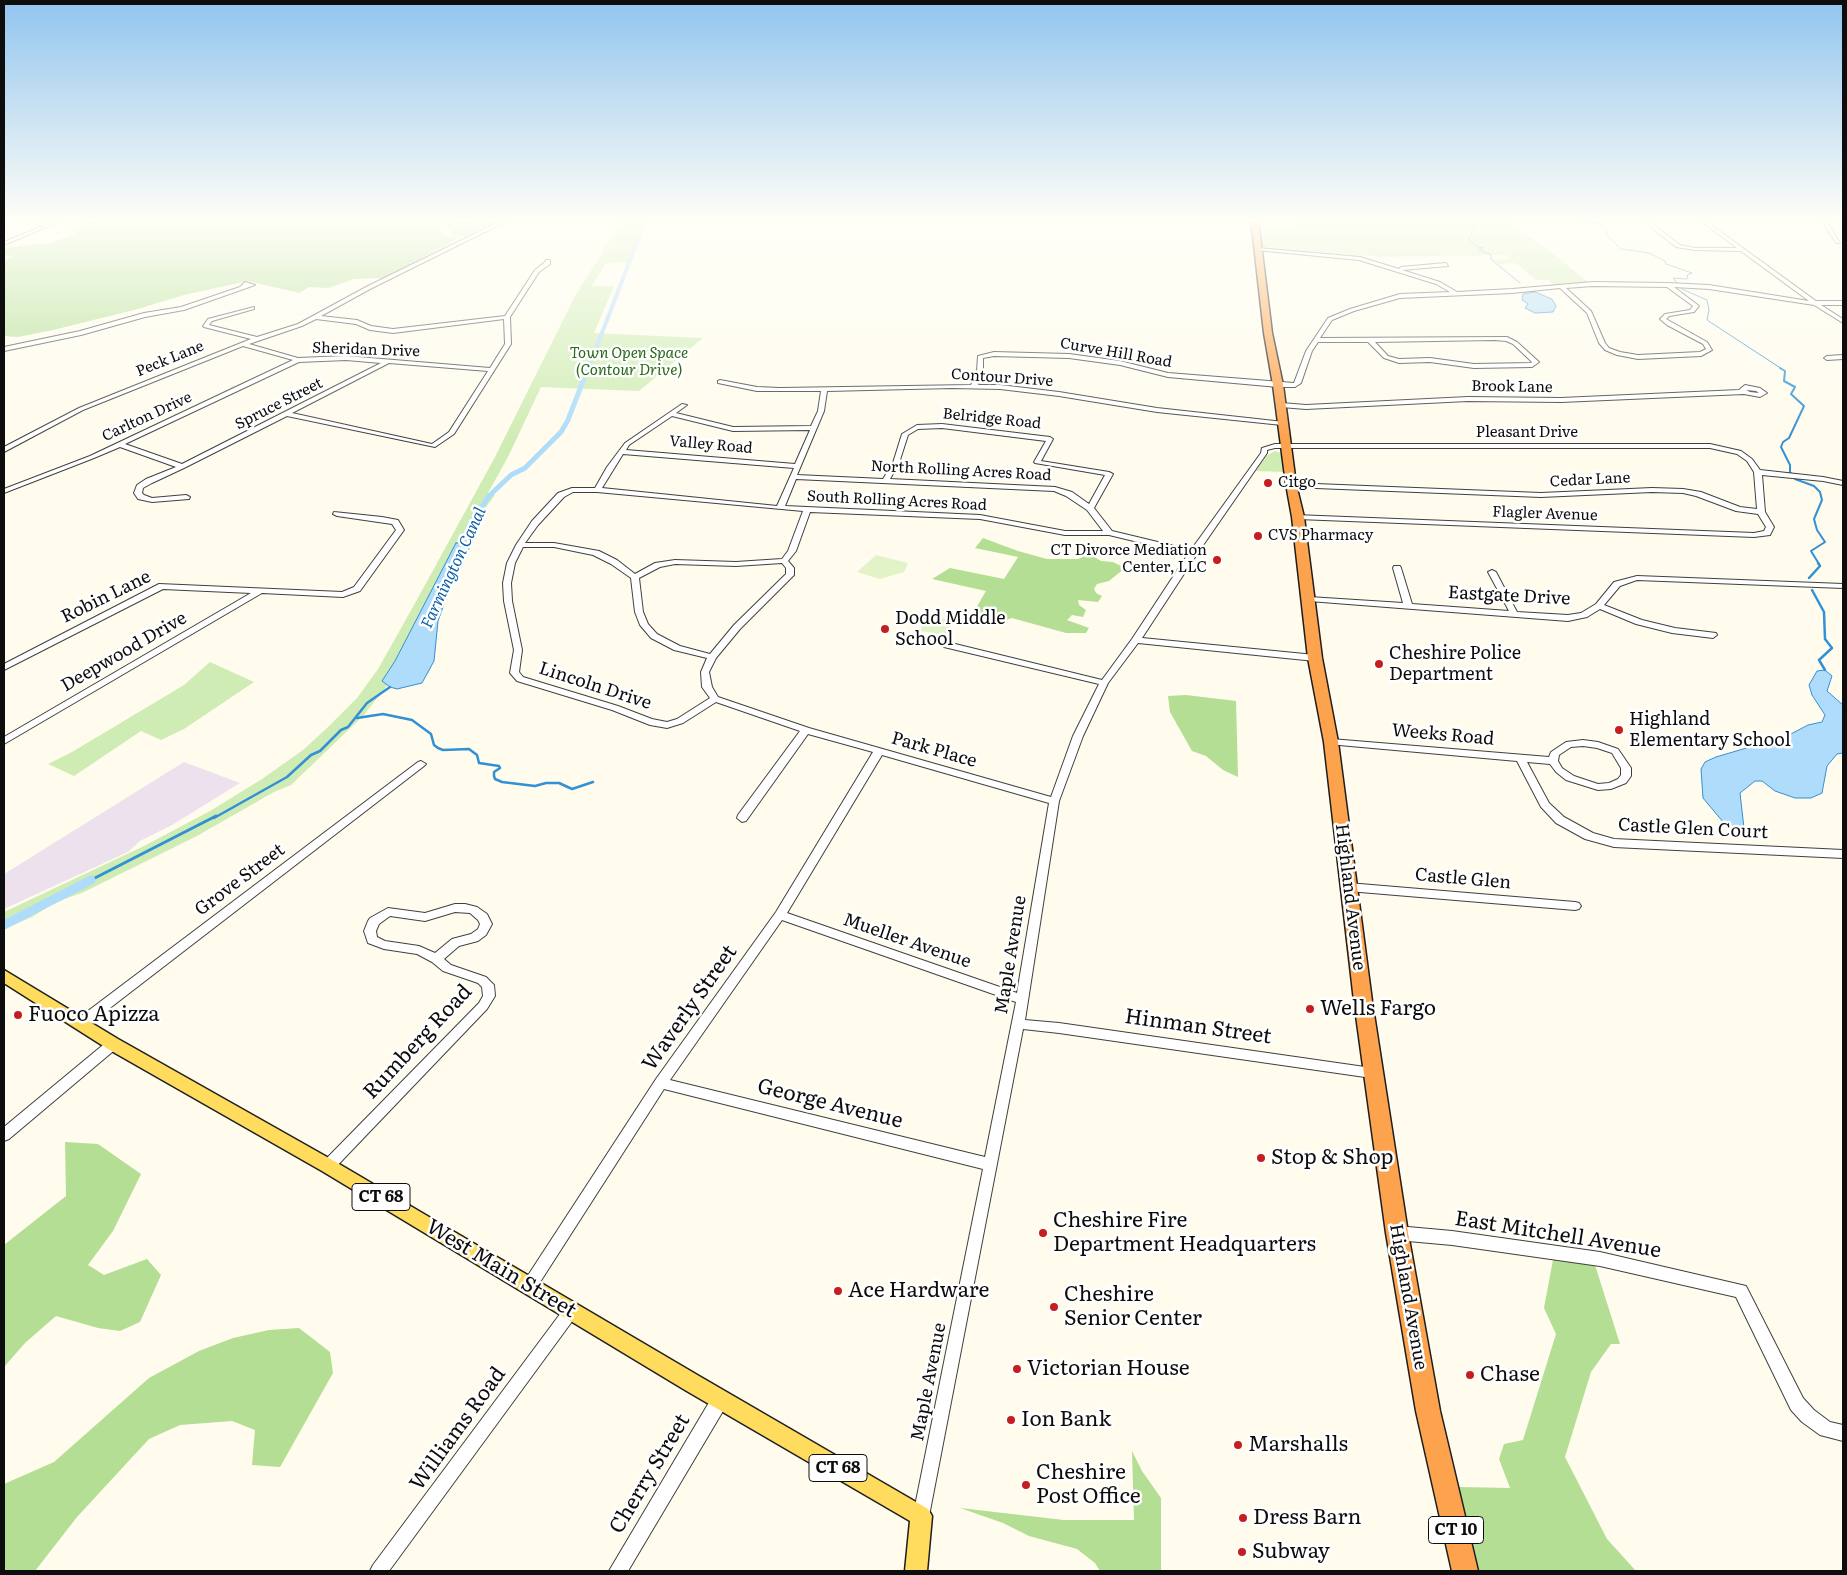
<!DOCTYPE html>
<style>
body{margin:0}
#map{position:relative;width:1847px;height:1575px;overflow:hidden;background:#fffcee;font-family:Literata,serif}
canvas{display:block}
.frame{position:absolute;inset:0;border:5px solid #0d0d0d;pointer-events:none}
</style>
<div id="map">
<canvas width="1847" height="1575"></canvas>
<div class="frame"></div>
</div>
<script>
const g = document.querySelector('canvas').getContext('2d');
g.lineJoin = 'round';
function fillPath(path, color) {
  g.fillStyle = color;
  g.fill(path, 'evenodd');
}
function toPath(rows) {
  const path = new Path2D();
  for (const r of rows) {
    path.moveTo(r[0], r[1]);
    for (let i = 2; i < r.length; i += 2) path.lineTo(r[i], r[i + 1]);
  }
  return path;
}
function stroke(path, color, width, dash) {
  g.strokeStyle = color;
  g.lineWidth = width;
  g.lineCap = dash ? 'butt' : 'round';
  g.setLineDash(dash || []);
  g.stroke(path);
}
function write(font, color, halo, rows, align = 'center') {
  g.font = font + ' Literata,serif';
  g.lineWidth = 5;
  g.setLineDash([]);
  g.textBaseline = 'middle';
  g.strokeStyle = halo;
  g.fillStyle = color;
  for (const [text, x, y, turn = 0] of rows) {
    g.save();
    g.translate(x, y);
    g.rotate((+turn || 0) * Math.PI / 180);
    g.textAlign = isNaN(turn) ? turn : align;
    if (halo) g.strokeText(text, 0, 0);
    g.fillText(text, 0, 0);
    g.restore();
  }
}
const industrial = toPath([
 [184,762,240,783,172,825,140,841,128,852,4,909,4,874]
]);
const green = toPath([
 [623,219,648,219,628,262,606,263,592,286,614,286,594,333,703,338,639,391,541,387,508,457,488,493,495,495,480,515,431,612,393,678,364,715,291,785,274,792,197,836,84,892,54,903,32,917,4,929,4,912,144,846,210,811,262,779,303,750,327,728,357,698,378,669,414,605,495,457,575,296],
 [1295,219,1503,219,1551,252,1589,283,1555,286,1548,280,1536,280,1516,263,1499,264,1494,260,1510,259,1506,255,1381,257,1261,247,1258,225,1295,227],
 [1275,451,1281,453,1284,472,1256,471,1266,456],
 [210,662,254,682,184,729,161,740,141,731,74,776,48,764,72,752,184,685]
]);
const forest = toPath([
 [97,219,445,219,442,222,440,231,445,236,462,237,384,278,354,279,328,288,309,287,299,293,248,281,184,295,138,309,53,330,18,337,4,336,4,261,14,256,4,255,4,248,50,243,78,233,69,230],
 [470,219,506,219,465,236,452,235,447,225,450,223,464,223],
 [983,538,1018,551,1047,559,1078,559,1086,555,1091,555,1101,561,1113,562,1125,568,1109,581,1097,584,1094,589,1096,593,1102,596,1098,602,1078,600,1079,605,1086,610,1083,617,1072,615,1067,620,1089,628,1086,633,1066,633,1012,618,1006,620,1003,624,972,615,986,591,932,579,950,568,1004,579,1018,557,975,548],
 [1186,695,1236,701,1238,777,1223,770,1206,756,1192,751,1170,712,1168,696],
 [65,1142,98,1144,141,1174,113,1231,88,1265,104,1275,147,1259,161,1275,140,1322,120,1331,98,1328,56,1316,25,1343,4,1367,4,1245,66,1196],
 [1553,1260,1595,1265,1620,1344,1611,1344,1591,1372,1565,1457,1607,1539,1636,1571,1478,1571,1459,1487,1510,1488,1499,1459,1504,1444,1523,1440,1556,1334,1544,1308],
 [299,1328,330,1352,333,1373,280,1467,252,1465,255,1430,232,1421,180,1425,149,1439,77,1517,35,1571,4,1571,4,1484,54,1462,149,1378,199,1351,233,1338,269,1330],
 [1132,1451,1142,1471,1161,1498,1161,1571,1100,1571,1095,1563,1077,1549,1029,1536,1003,1523,960,1508,1064,1520,1134,1520]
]);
const pitch = toPath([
 [876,555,908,563,904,572,880,579,857,572],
 [943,618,954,623,944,635,921,631,922,624,929,619]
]);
const water = toPath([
 [1535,292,1552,299,1556,306,1553,312,1535,313,1525,308,1528,304,1522,300,1523,294,1535,292],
 [456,543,468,543,470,547,459,562,438,621,434,661,422,683,397,689,390,687,382,681,395,661,456,543],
 [1825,670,1832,676,1827,691,1843,705,1843,753,1837,754,1827,766,1822,793,1811,798,1795,798,1775,791,1762,781,1755,781,1740,793,1745,837,1734,835,1703,798,1701,769,1705,762,1716,757,1787,736,1808,725,1822,722,1825,715,1812,695,1809,685,1817,671,1825,670]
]);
const streamFar3 = toPath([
 [1568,219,1601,225,1609,229,1606,234,1621,249,1649,253,1665,261,1666,264,1692,273,1687,275,1688,278,1686,279,1673,278,1682,289,1707,300,1709,310,1707,320,1782,369],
 [1477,225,1469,225,1473,229,1469,240,1476,246,1483,248,1479,250,1490,254,1492,260,1520,283],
 [1480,225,1493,219]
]);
const streamFar2 = toPath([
 [1780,368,1785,371,1784,381,1795,387,1791,394,1804,406,1789,438,1783,442,1781,447,1790,465,1790,472,1795,479,1814,486,1820,492,1822,500,1814,519,1817,530,1825,542,1811,551,1819,564]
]);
const streamFar1 = toPath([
 [1809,578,1820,566,1818,563],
 [1812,590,1824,612,1825,639,1832,648,1819,660,1825,670],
 [357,718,383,714,412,720,431,734,434,745,438,748,443,750,469,749,477,755,479,763,499,766,500,768,494,772,494,776,495,779,502,782,535,786,546,783,559,783,572,789,593,782],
 [214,818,287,777,311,755,320,751,341,730,348,727,367,703,390,687]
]);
const stream = toPath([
 [91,880,216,816]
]);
const canalFar2 = toPath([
 [588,369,646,219]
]);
const canalFar1 = toPath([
 [459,552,470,524,489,496,511,475,525,468,561,432,568,420,588,368]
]);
const canal = toPath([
 [4,925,91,880]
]);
const minor = toPath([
 [59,219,65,219,4,245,4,242,59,219],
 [505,219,511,219,372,288,321,316,357,320,371,326,393,329,505,316,535,270,545,262,546,260,550,260,550,264,539,272,510,317,511,344,454,434,435,447,287,416,184,468,152,483,143,488,142,493,144,495,152,498,186,495,190,497,189,499,152,502,138,499,134,493,137,485,146,479,176,467,120,447,94,458,4,493,4,489,90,456,293,360,243,346,83,410,4,452,4,447,79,408,251,339,204,327,203,326,208,319,254,307,254,309,212,321,209,325,257,337,298,324,368,286,505,219],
 [316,319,356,324,370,330,393,333,504,319,505,344,490,368,346,356,298,358,249,344,302,326,316,319],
 [346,360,381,363,182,464,125,444,299,362,346,360],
 [389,363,488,371,449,432,432,444,292,413,389,363],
 [1641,219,1646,219,1680,245,1695,248,1737,248,1698,219,1703,219,1816,301,1843,301,1843,305,1821,305,1843,319,1843,323,1814,305,1709,289,1674,287,1699,306,1694,312,1669,316,1666,319,1707,342,1712,350,1701,356,1638,359,1617,355,1605,350,1599,343,1587,313,1560,288,1512,293,1400,298,1354,311,1332,320,1320,338,1507,337,1517,342,1539,362,1532,367,1474,368,1430,362,1399,363,1384,358,1368,342,1318,342,1312,351,1301,383,1295,387,1278,387,1168,377,1120,365,1069,358,994,356,983,358,983,371,978,385,1000,385,1059,392,1157,408,1284,422,1285,423,1282,425,1157,412,1059,396,1000,389,952,388,827,391,824,411,797,475,883,479,893,463,902,434,917,425,942,424,1050,437,1053,439,1041,461,1109,472,1113,474,1094,508,1112,531,1191,550,1261,453,1262,448,1275,444,1710,444,1741,451,1752,459,1760,470,1823,477,1843,481,1843,485,1823,481,1762,475,1765,512,1774,527,1770,535,1754,537,1298,519,1295,519,1295,515,1754,533,1764,531,1766,527,1758,514,1736,511,1696,496,1683,493,1652,492,1541,497,1291,487,1287,485,1291,483,1541,493,1652,488,1683,489,1701,492,1740,507,1757,509,1754,472,1747,461,1737,454,1710,448,1275,448,1267,450,1267,453,1197,554,1142,638,1315,655,1319,658,1315,661,1138,643,1108,683,1083,736,1059,801,1025,1020,1059,1023,1372,1068,1376,1069,1378,1073,1376,1077,1372,1078,1059,1033,1023,1029,929,1516,927,1522,921,1524,915,1522,913,1516,983,1169,664,1089,535,1290,530,1292,525,1290,523,1285,525,1280,656,1079,776,912,873,752,808,734,746,821,742,822,737,818,738,815,800,731,716,702,683,723,667,728,650,725,612,710,517,681,510,673,514,650,504,601,503,583,507,563,516,545,532,521,558,493,572,488,595,488,607,467,625,443,682,404,687,405,676,413,733,427,811,426,818,411,821,391,757,391,718,383,718,381,720,380,757,387,780,388,971,385,977,371,978,356,994,352,1069,354,1120,361,1168,373,1294,383,1306,351,1328,318,1350,309,1400,294,1450,292,1436,284,1359,260,1256,250,1258,248,1360,257,1399,269,1401,267,1446,263,1448,266,1402,270,1440,282,1457,292,1512,289,1593,282,1668,283,1709,285,1809,301,1741,251,1695,250,1676,247,1641,219],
 [1593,286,1667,287,1693,306,1690,310,1665,314,1660,319,1667,325,1703,344,1706,349,1700,352,1638,355,1620,352,1609,348,1605,343,1591,311,1566,288,1593,286],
 [1495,340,1506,341,1513,344,1532,362,1531,363,1474,364,1430,358,1399,359,1388,356,1375,342,1495,340],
 [672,416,733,431,810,430,795,464,626,450,629,445,672,416],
 [942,428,1046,441,1034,462,1035,463,1105,475,1089,504,1072,492,1055,487,890,479,899,463,908,435,918,429,942,428],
 [623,454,794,468,777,506,602,488,623,454],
 [796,479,1054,491,1066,496,1087,510,1103,531,1065,531,980,515,785,506,796,479],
 [573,492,597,492,803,511,788,551,782,559,736,562,675,560,655,563,635,574,617,560,599,551,554,543,525,543,538,525,564,497,573,492],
 [810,512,980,519,1065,535,1109,535,1188,554,1132,639,1102,680,947,642,943,645,944,647,1099,684,1073,736,1051,797,809,728,718,697,712,687,709,672,716,658,740,629,794,575,794,568,788,561,796,551,810,512],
 [523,547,554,547,593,555,611,564,631,578,635,612,640,625,651,638,674,650,707,658,701,672,702,687,710,698,677,719,667,722,652,719,618,706,523,677,519,672,522,650,512,601,511,583,515,563,523,547],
 [782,563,786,568,786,574,734,625,710,654,680,646,657,634,648,624,643,612,639,578,660,567,675,564,736,566,782,563],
 [882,755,1049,803,1017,993,787,913,882,755],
 [782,920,1016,1002,985,1157,670,1080,782,920],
 [1821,219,1825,219,1840,243,1836,243,1821,219],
 [245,282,255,285,184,310,145,317,81,335,4,351,4,347,80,331,144,313,181,307,240,287,245,282],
 [1843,355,1843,359,1827,360,1824,358,1827,356,1843,355],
 [1745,385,1760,388,1767,393,1760,397,1744,394,1561,402,1468,401,1306,409,1281,407,1278,405,1281,403,1306,405,1468,397,1561,398,1739,390,1745,385],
 [1746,390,1756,391,1759,393,1750,392,1746,390],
 [334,512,382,517,398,520,404,530,360,591,343,597,262,593,4,744,4,737,251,593,163,589,4,670,4,664,159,584,342,592,354,587,396,530,392,524,337,516,333,514,334,512],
 [1394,566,1400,566,1401,568,1412,604,1509,611,1488,572,1492,570,1496,572,1517,612,1568,615,1581,613,1596,604,1614,582,1637,576,1843,584,1843,588,1637,580,1620,586,1604,605,1642,620,1675,628,1716,633,1717,635,1713,638,1672,633,1636,624,1600,609,1587,617,1568,621,1309,601,1305,599,1309,597,1403,603,1393,568,1394,566],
 [1331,739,1549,757,1551,752,1566,742,1583,740,1598,742,1618,749,1631,768,1631,776,1626,783,1611,789,1598,790,1566,780,1556,772,1550,764,1527,762,1549,803,1564,817,1593,833,1614,839,1843,850,1843,858,1614,847,1585,839,1556,823,1541,807,1517,761,1328,744,1326,742,1331,739],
 [1583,746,1597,748,1612,753,1621,768,1621,775,1618,779,1609,783,1598,784,1574,776,1562,768,1558,761,1559,755,1571,747,1583,746],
 [421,761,426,764,424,766,84,1028,80,1029,76,1028,74,1024,76,1020,418,762,421,761],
 [1348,883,1575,902,1579,903,1581,906,1579,909,1575,910,1348,891,1344,890,1343,887,1344,884,1348,883],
 [455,904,465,904,477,907,487,914,492,924,486,935,478,941,459,946,444,959,451,965,486,977,494,985,495,996,487,1009,333,1170,328,1172,323,1170,321,1166,323,1162,479,1003,483,996,482,987,478,983,443,971,432,962,417,954,384,949,368,943,364,931,368,921,370,918,388,908,425,913,455,904],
 [455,912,470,913,478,920,480,924,478,929,471,934,452,939,435,953,419,946,385,941,377,937,376,931,379,924,390,916,425,921,455,912],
 [113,1039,117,1040,119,1044,117,1048,9,1139,4,1141,4,1127,109,1040,113,1039],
 [1397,1226,1452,1231,1600,1252,1746,1286,1803,1398,1814,1410,1830,1422,1843,1425,1843,1441,1820,1435,1802,1422,1791,1410,1736,1297,1600,1266,1452,1245,1397,1240,1392,1238,1390,1233,1392,1228,1397,1226],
 [571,1304,576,1306,578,1311,576,1316,389,1571,370,1571,373,1565,566,1306,571,1304],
 [720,1392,726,1394,728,1400,726,1406,628,1571,609,1571,714,1394,720,1392]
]);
const major = toPath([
 [4,970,118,1039,334,1161,699,1376,928,1509,932,1516,927,1571,905,1571,910,1521,685,1390,322,1171,108,1049,4,983,4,970]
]);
const highway = toPath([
 [1251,219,1258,219,1272,333,1283,385,1296,484,1304,517,1322,658,1338,742,1372,1001,1408,1233,1440,1411,1478,1571,1452,1571,1416,1411,1386,1233,1354,1001,1324,742,1308,658,1292,517,1286,484,1273,385,1264,333,1251,219]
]);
const markers = [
 [1268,483,5,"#c61d20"],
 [1258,536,5,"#c61d20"],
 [1217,560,5,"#c61d20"],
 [885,629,5,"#c61d20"],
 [1379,664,5,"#c61d20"],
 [1619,730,5,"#c61d20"],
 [1310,1009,5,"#c61d20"],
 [18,1015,5,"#c61d20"],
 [1261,1158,5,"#c61d20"],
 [1043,1233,5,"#c61d20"],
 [838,1291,5,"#c61d20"],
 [1054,1307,5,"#c61d20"],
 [1017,1369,5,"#c61d20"],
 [1470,1375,5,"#c61d20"],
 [1011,1420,5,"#c61d20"],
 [1238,1445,5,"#c61d20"],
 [1026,1485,5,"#c61d20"],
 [1243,1518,5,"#c61d20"],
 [1242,1552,5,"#c61d20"]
];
const farStreetnames = [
 ["Sheridan Drive",366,350,2],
 ["Curve Hill Road",1116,353,10],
 ["Peck Lane",170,359,-22],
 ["Contour Drive",1002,378,4],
 ["Brook Lane",1512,387,1],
 ["Spruce Street",279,404,-27],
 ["Carlton Drive",147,417,-25],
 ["Belridge Road",992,419,6],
 ["Pleasant Drive",1527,433],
 ["Valley Road",711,445,5],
 ["North Rolling Acres Road",961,471,3],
 ["Cedar Lane",1590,480,-3],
 ["South Rolling Acres Road",897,501,3],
 ["Flagler Avenue",1545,514,2]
];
const farParknames = [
 ["Town Open Space",629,354],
 ["(Contour Drive)",629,371]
];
const farPoinames = [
 ["Citgo",1278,483],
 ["CVS Pharmacy",1268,536],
 ["CT Divorce Mediation",1207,551,"right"],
 ["Center, LLC",1207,568,"right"]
];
const farWaternames = [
 ["Farmington Canal",454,568,-65]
];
const shields = [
 [381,1197,58],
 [838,1468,58],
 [1456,1530,55]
];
const shieldNames = [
 ["CT 68",381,1197],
 ["CT 68",838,1468],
 ["CT 10",1456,1530]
];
const streetNames = [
 ["Eastgate Drive",1509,596,3],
 ["Robin Lane",106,597,-26],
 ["Deepwood Drive",124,652,-30],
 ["Lincoln Drive",595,686,18],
 ["Weeks Road",1443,735,5],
 ["Park Place",934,750,16],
 ["Castle Glen Court",1693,829,3],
 ["Castle Glen",1463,879,5],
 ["Grove Street",240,880,-37],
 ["Highland Avenue",1350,897,83],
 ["Mueller Avenue",907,941,19],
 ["Maple Avenue",1011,955,-81],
 ["Highland Avenue",1408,1297,80],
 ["Maple Avenue",929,1382,-79]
];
const poiNames = [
 ["Dodd Middle",895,619],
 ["School",895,640],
 ["Cheshire Police",1389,654],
 ["Department",1389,675],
 ["Highland",1629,720],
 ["Elementary School",1629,741]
];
const nearStreetnames = [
 ["Waverly Street",690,1008,-55],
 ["Hinman Street",1198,1027,8],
 ["Rumberg Road",418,1042,-47],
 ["George Avenue",830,1104,14],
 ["East Mitchell Avenue",1558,1235,9],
 ["West Main Street",501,1269,31],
 ["Williams Road",458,1429,-54],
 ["Cherry Street",650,1474,-59]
];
const nearPoinames = [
 ["Wells Fargo",1320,1009],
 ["Fuoco Apizza",28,1015],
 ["Stop & Shop",1271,1158],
 ["Cheshire Fire",1053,1221],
 ["Department Headquarters",1053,1245],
 ["Ace Hardware",848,1291],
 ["Cheshire",1064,1295],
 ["Senior Center",1064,1319],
 ["Victorian House",1027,1369],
 ["Chase",1480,1375],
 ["Ion Bank",1021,1420],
 ["Marshalls",1248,1445],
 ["Cheshire",1036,1473],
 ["Post Office",1036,1497],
 ["Dress Barn",1253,1518],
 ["Subway",1252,1552]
];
fillPath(industrial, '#ece1ed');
fillPath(green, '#d0ecb5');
fillPath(forest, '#b3de93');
fillPath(pitch, '#e2f3c7');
fillPath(water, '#afdcfa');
stroke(water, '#3290d5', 1);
stroke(streamFar3, '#3290d5', 1);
stroke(streamFar2, '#3290d5', 2);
stroke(streamFar1, '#3290d5', 2.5);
stroke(stream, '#3290d5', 3);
stroke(canalFar2, '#afdcfa', 4);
stroke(canalFar1, '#afdcfa', 5);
stroke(canal, '#afdcfa', 9);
stroke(minor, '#404040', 2);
stroke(major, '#1e1e1e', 3);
stroke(highway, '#1e1e1e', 3);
fillPath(minor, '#fff');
fillPath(major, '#ffdc5e');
fillPath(highway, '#fda34e');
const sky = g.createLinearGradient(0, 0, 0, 439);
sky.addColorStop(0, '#91c4ef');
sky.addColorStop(0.5, '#fffef7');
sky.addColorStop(1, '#fffef700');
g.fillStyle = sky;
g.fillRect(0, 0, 1847, 439);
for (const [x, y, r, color] of markers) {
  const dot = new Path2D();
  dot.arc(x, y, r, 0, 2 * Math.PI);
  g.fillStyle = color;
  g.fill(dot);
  stroke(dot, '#fff', 2);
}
write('15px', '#0d0d0d', '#fff', farStreetnames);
write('italic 15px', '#28691a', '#fff', farParknames);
write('15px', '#0d0d0d', '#fff', farPoinames, 'left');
write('italic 16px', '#0f60a7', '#fff', farWaternames);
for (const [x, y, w] of shields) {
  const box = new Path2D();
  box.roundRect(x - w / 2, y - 13.5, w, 27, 4);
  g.fillStyle = '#fff';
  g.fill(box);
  stroke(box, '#0d0d0d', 1);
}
write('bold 16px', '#0d0d0d', null, shieldNames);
write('18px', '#0d0d0d', '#fff', streetNames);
write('18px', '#0d0d0d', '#fff', poiNames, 'left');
write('21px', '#0d0d0d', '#fff', nearStreetnames);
write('21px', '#0d0d0d', '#fff', nearPoinames, 'left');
</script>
